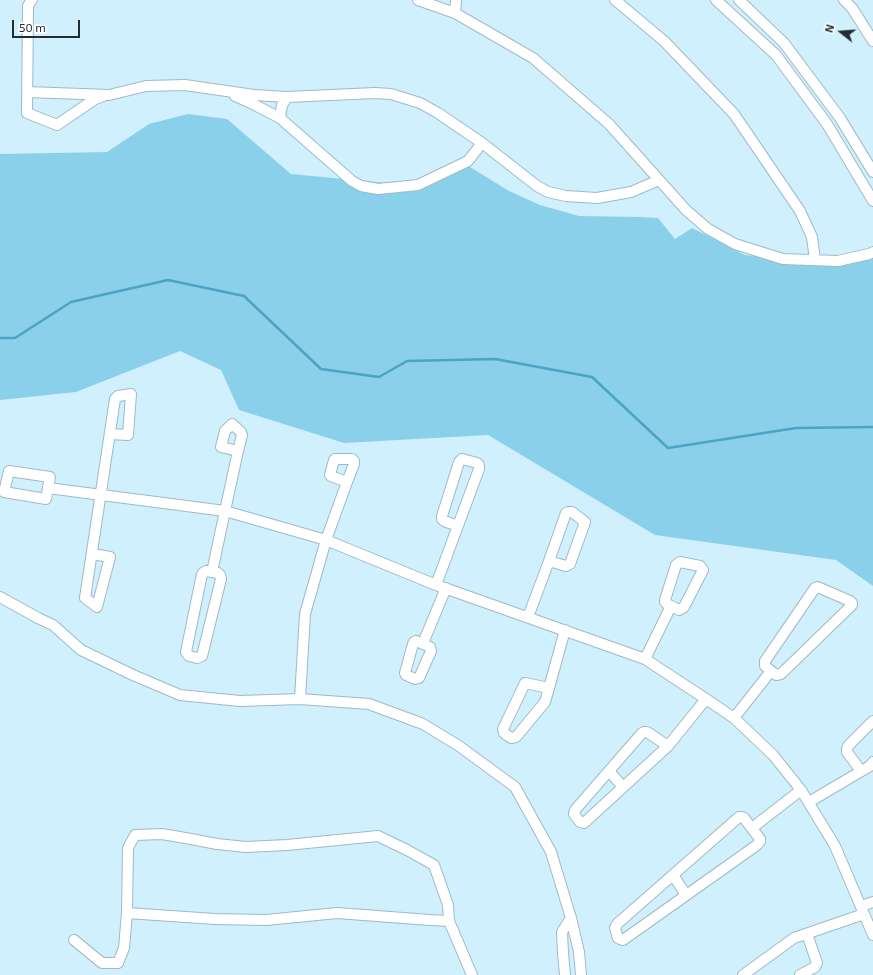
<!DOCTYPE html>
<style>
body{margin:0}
#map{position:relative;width:873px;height:975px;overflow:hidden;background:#d1f0fd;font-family:"Exo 2",sans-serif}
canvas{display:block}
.north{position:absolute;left:821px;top:12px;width:40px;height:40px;-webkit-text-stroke:3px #fff;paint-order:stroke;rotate:287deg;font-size:11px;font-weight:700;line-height:16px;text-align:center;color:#212d31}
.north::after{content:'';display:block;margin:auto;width:14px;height:18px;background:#212d31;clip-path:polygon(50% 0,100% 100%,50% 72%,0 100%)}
.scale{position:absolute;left:12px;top:20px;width:68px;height:18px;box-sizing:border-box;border:2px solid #212d31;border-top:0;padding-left:5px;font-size:12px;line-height:14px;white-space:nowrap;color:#212d31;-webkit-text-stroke:3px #fff;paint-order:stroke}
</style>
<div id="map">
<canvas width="873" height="975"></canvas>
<div class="north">N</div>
<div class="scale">50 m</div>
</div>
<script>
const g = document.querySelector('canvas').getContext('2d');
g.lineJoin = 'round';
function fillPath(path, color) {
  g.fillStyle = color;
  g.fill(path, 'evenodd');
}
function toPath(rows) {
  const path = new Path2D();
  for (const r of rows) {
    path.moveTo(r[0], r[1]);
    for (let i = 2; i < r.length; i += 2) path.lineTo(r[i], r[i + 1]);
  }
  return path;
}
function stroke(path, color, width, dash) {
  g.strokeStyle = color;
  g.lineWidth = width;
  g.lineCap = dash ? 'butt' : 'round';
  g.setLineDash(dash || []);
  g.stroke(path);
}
const green = toPath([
 [188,114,227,119,291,174,418,186,462,162,509,191,540,205,579,216,640,217,658,218,675,239,692,228,745,255,828,262,860,261,873,253,873,586,836,560,655,535,488,435,344,443,239,410,221,370,180,351,76,392,0,400,0,154,107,152,149,124]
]);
const stream = toPath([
 [0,338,15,338,71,302,168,280,244,296,321,369,379,377,407,361,495,359,592,377,668,448,796,428,873,427]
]);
const street = toPath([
 [32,0,31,1,28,6,27,113,57,125,95,99,103,96],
 [418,0,455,13,533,58,609,124,686,210,708,229,735,244,783,259,838,261,869,254,873,252],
 [615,0,664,41,734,114,800,211,812,237,815,260],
 [716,0,776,55,827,124,873,201],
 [739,0,784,43,840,118,873,172],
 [844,0,852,8,873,41],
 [455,13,456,0],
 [27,92,109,95,146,86,185,85,254,95,287,97,375,93,391,94,420,103,438,113,482,143,537,186,548,192,566,196,597,198,631,192,659,180],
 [235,96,251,103,280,118,352,181,361,186,378,189,418,185,468,161,482,143],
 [280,118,282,105,287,97],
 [9,471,50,477,46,499,4,492,9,471],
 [48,488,225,511,326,540,436,585,645,659,706,699,734,718,773,755,801,790,835,846,873,935],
 [92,554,110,557,97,607,85,598,115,399,118,396,131,394,128,435,110,434],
 [680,562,700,566,703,570,684,607,679,610,667,604,665,602,665,600,676,565,680,562],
 [206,571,218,573,220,575,221,579,202,656,197,658,189,656,186,652,202,574,204,572,206,571],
 [212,572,225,511,238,451,242,435,241,432,232,424,225,431,221,447,238,451],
 [436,585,479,469,479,465,477,463,462,459,459,462,442,516,442,519,444,521,458,526],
 [817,587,820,588,850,601,852,603,852,605,781,674,776,675,765,666,765,661,815,588,817,587],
 [0,597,38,618,53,625,81,650,133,675,180,695,240,701,300,699,369,704,423,724,459,746,515,787,551,852,571,918,579,952,581,975],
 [528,617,549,561,566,513,568,512,572,512,585,522,570,564,566,566,549,561],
 [416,641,430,647,431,651,419,678,415,679,406,675,405,673,413,644,414,642,416,641],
 [423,643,446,588],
 [645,659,671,606],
 [549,688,525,683,503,729,504,733,511,738,516,737,545,702,549,688,565,630],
 [300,699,305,614,326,540,347,482,354,464,354,461,352,459,335,459,334,460,330,475,331,476,347,482],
 [734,718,771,671],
 [668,746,647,732,644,732,642,733,575,810,574,814,580,822,584,823,668,746,706,699],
 [609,771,623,787],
 [861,771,847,752,847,749,848,746,873,721],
 [809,802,870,766,873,762],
 [739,817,742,817,744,818,760,839,760,841,757,845,623,940,620,939,618,938,615,928,617,924,739,817],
 [752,828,801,790],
 [673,875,686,895],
 [861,906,873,902],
 [127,913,215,919,266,920,337,913,430,920,449,921],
 [74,940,102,963,118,963,124,948,127,913,128,848,135,835,162,834,191,839,217,844,246,847,287,845,378,836,407,850,434,865,448,905,449,921,472,975],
 [565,975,563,953,562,932,571,918],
 [743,975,794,938,864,914],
 [800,975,815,967,817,963,807,934]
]);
fillPath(green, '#8bd0eb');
stroke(stream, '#4ca3c2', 2.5);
stroke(street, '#9dbac7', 12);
stroke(street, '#fff', 10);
</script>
